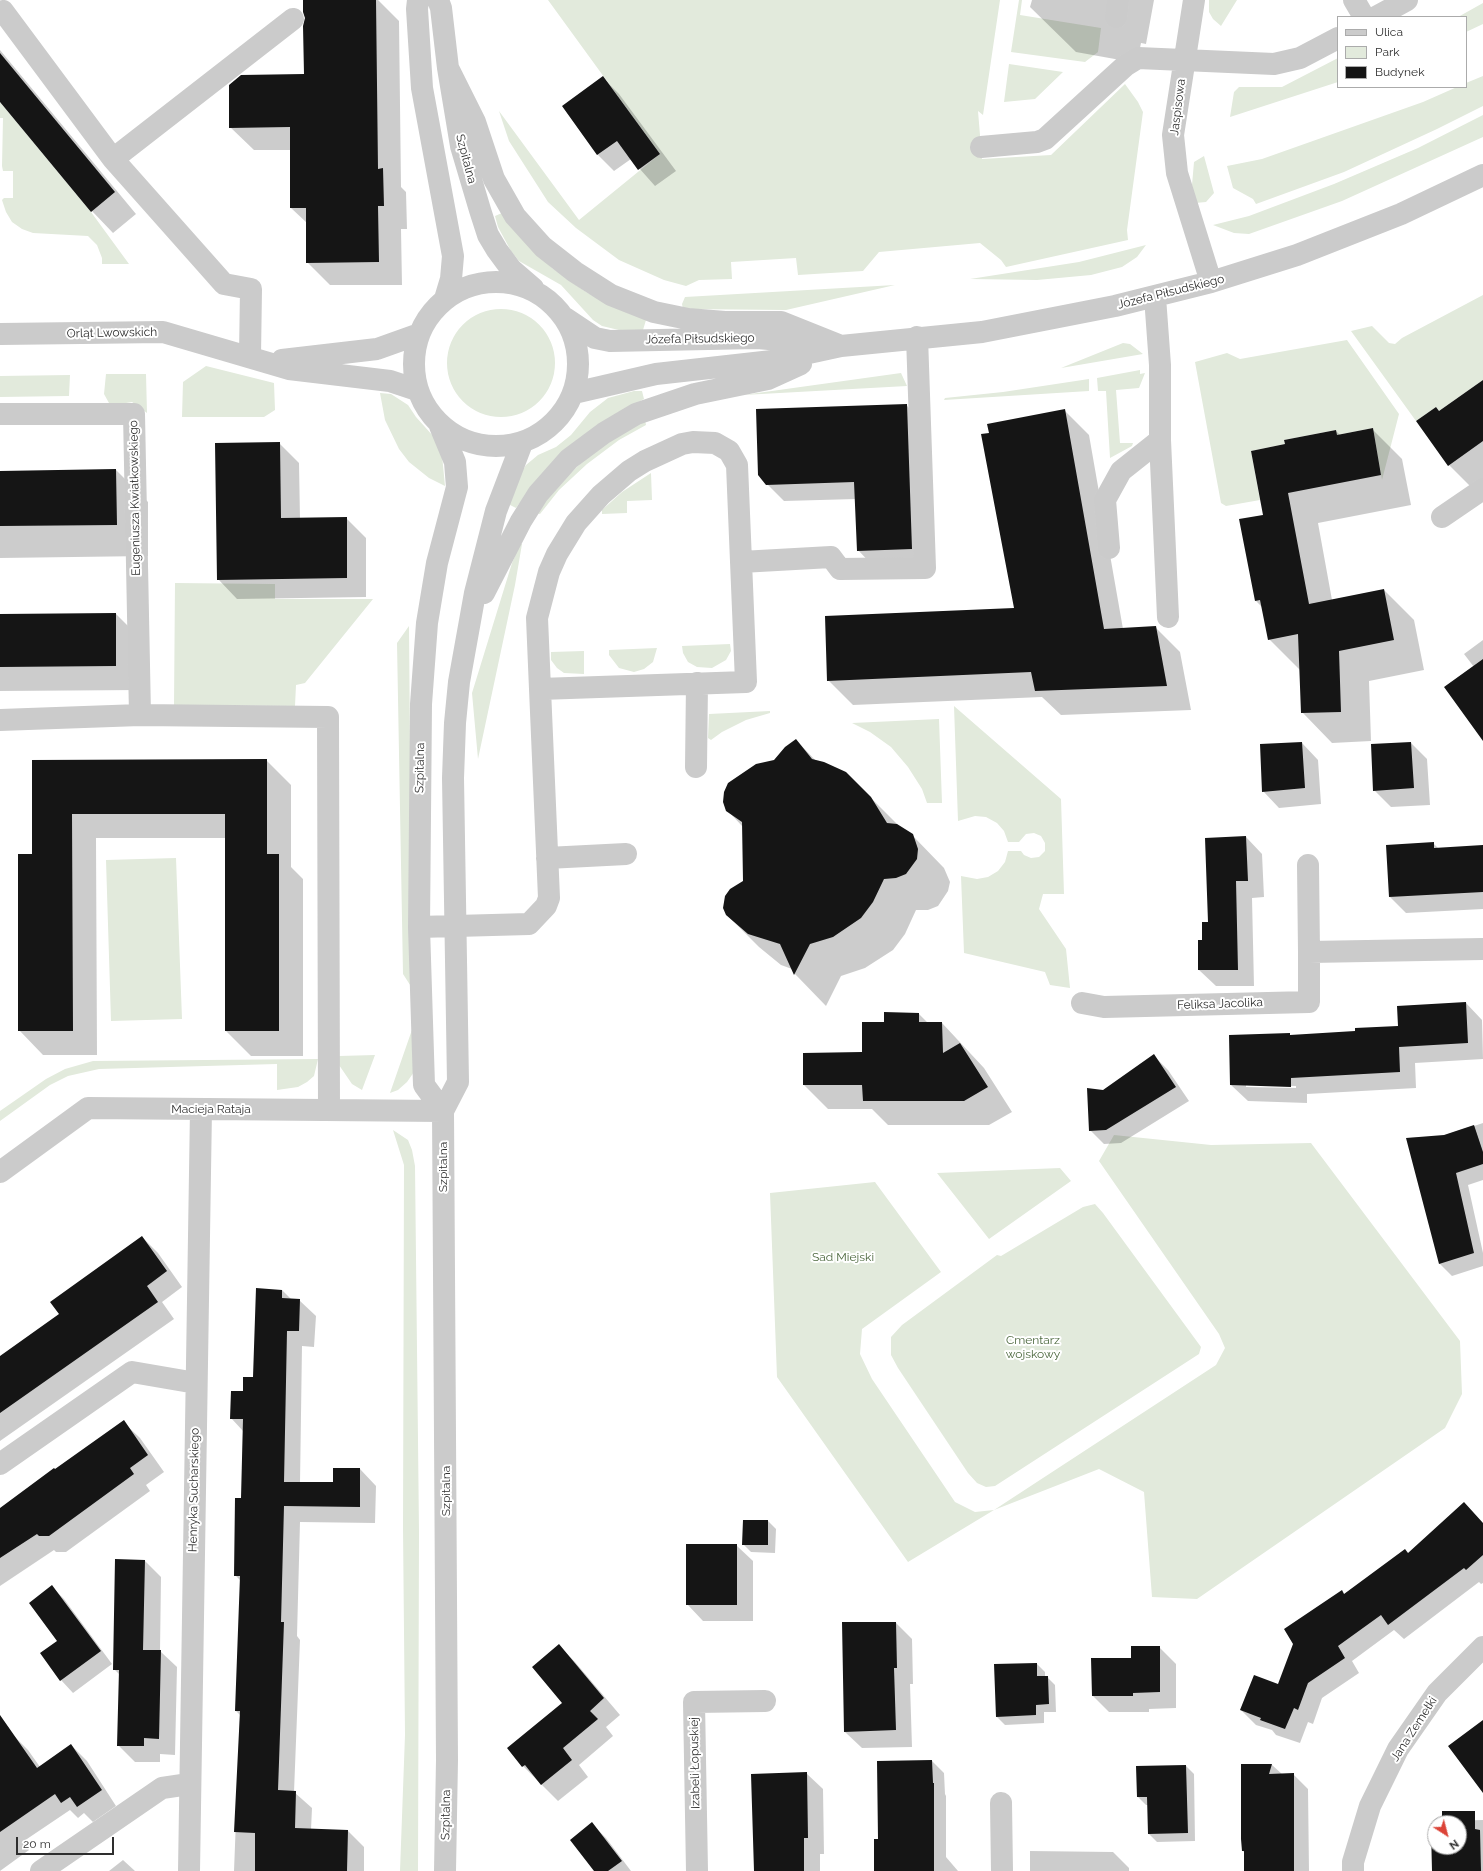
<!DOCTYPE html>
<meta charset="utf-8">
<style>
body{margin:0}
#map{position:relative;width:1483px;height:1871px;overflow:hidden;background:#fff;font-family:Raleway,sans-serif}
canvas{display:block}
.legend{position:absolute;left:1337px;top:16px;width:130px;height:72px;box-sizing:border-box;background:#fff;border:1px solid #ababab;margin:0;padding:5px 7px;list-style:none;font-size:12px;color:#2e2e2e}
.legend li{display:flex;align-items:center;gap:8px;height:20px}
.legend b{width:20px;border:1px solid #ababab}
.north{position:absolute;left:1427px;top:1815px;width:40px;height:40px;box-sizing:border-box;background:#fff;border:1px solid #ababab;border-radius:50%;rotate:144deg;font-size:11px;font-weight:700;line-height:16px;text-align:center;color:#2e2e2e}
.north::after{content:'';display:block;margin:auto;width:14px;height:18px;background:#dc4438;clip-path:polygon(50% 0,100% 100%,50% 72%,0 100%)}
.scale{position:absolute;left:16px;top:1837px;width:98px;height:18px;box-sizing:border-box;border:2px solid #2e2e2e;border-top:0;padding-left:5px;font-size:12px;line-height:14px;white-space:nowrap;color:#2e2e2e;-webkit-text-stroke:3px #fff;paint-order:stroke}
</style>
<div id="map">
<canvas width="1483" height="1871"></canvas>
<ul class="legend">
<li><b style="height:5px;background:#cbcbcb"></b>Ulica</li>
<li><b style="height:11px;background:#e2eadc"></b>Park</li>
<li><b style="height:11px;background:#151515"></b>Budynek</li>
</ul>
<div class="north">N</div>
<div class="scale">20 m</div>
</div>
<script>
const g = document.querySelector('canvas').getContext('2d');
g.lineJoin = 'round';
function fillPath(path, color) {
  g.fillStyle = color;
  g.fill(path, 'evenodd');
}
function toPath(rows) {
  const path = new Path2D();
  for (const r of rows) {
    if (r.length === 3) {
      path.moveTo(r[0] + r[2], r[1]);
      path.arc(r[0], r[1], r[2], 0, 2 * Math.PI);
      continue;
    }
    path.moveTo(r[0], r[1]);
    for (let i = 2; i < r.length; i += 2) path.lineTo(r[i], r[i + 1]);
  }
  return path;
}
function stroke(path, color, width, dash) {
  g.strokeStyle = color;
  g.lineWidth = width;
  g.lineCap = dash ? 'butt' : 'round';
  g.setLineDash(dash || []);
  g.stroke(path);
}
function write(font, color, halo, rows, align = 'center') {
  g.font = font + ' Raleway,sans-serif';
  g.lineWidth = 4;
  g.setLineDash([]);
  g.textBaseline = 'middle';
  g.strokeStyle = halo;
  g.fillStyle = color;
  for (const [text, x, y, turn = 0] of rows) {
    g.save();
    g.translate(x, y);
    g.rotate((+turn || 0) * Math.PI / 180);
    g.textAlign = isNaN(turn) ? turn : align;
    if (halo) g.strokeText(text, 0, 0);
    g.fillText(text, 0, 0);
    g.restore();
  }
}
const green = toPath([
 [548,0,1000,0,983,115,978,111,982,159,1051,155,1125,84,1138,102,1143,112,1127,230,1128,240,1006,267,1001,260,980,243,879,252,863,271,798,275,796,258,731,262,732,279,699,280,686,286,664,280,619,260,576,228,548,202,509,141,499,111,579,220,660,154],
 [1019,0,1022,0,1020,15,1101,28,1098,52,1085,62,1011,52],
 [1209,0,1237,0,1221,26,1213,19,1209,12],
 [1483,3,1483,24,1466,32,1466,17,1458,17],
 [1338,58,1338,82,1230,117,1234,92,1239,87,1282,87],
 [1009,64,1063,72,1035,99,1004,102],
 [1483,76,1483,106,1437,129,1344,172,1256,204,1253,199,1233,188,1227,166,1262,159,1423,102,1457,87,1466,87,1466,83],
 [0,102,91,212,129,264,102,264,102,258,97,245,88,236,33,233,22,229,12,222,6,212,2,200,4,198,13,198,13,171,3,171,2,166,3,118,0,118],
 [1483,115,1483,137,1342,201,1249,234,1234,233,1213,225,1249,216,1334,184,1418,148],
 [1204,156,1214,193,1206,202,1195,203,1192,185,1194,162],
 [502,213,552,268,586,292,611,306,646,320,643,330,623,331,602,326,593,320,561,285,519,261,511,251,498,227,495,216],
 [1146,245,1137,257,1122,267,1091,275,1037,280,970,279,1079,262],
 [895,285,786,310,683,309,682,304,685,297],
 [1483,295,1483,380,1439,411,1436,407,1416,421,1351,331,1372,326,1389,343,1395,344,1402,338],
 [501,363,54],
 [1347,340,1399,414,1382,480,1373,428,1337,435,1336,430,1284,440,1285,444,1251,451,1260,500,1226,506,1221,503,1195,362,1227,353,1240,359],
 [1123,343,1130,344,1143,354,1061,368],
 [206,366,274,383,275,410,264,417,182,417,183,382],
 [1140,370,1140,374,1145,373,1139,388,1116,390,1120,443,1133,443,1132,446,1110,458,1106,391,1098,391,1097,378],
 [901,373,907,386,743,395],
 [106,374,146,374,147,413,132,402,114,405,109,403,104,394],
 [70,375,69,396,0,397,0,376],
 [1089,379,1089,391,944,400,945,398,1003,392],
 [634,391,642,391,644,399,617,413,535,483,516,508,508,504,515,482,526,465,538,455,556,447,571,435,590,412,608,398],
 [380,393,391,394,408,405,416,417,434,437,442,455,445,486,429,478,409,462,399,449,385,420],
 [645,420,646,425,619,440,587,464,559,490,540,514,536,513,556,487,584,460,616,436],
 [651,473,652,500,627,501,627,513,602,514,602,510,622,492],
 [520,544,522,544,515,585,478,759,472,693,512,563],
 [175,583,275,584,275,599,373,599,305,683,296,685,295,706,174,705],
 [409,626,412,988,403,974,397,643],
 [730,644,731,651,726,660,712,668,697,667,688,662,683,653,682,646],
 [657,648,653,662,644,669,634,672,619,668,609,655,609,650],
 [584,651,584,674,564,673,557,668,551,660,551,652],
 [954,706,1061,799,1064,894,1043,894,1039,909,1066,949,1070,988,1050,985,1045,972,964,953,961,876,977,879,988,877,998,871,1005,862,1008,851,1021,851,1024,855,1031,858,1039,857,1045,851,1045,843,1041,836,1034,833,1026,834,1019,842,1008,842,1004,831,997,823,986,817,975,816,958,821],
 [770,711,770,713,746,720,722,732,711,740,708,738,709,714],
 [939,719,942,803,927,803,922,789,908,767,891,747,870,732,852,723],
 [176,858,182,1019,111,1021,106,860],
 [414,1024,414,1072,407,1082,398,1090,390,1093],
 [375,1055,362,1090,352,1084,339,1065,339,1056],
 [318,1059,314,1076,307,1082,298,1087,277,1090,277,1064,99,1069,68,1076,50,1085,0,1121,0,1111,46,1079,65,1069,93,1061],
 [393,1130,408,1140,412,1150,415,1166,419,1532,418,1871,400,1871,405,1735,403,1528,404,1165],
 [1114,1135,1211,1145,1311,1143,1460,1341,1462,1394,1445,1428,1197,1599,1152,1597,1144,1492,1099,1469,994,1510,908,1562,777,1377,770,1193,875,1182,941,1272,862,1329,860,1354,872,1379,955,1502,975,1512,994,1510,1216,1365,1225,1348,1219,1334,1099,1161],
 [1060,1168,1071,1181,989,1239,937,1173],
 [1095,1204,1103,1213,1201,1347,1199,1354,995,1486,986,1487,977,1483,968,1473,898,1368,891,1355,891,1337,902,1325,997,1255,1001,1256,1083,1207]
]);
const shadow = toPath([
 [304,0,378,0,399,21,401,187,406,192,407,229,401,229,402,285,330,285,307,262,307,223,291,208,291,150,254,150,230,127,305,75,306,18],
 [1032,0,1154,0,1146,44,1141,43,1137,63,1076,52,1030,7],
 [0,50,136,214,113,233,92,211,0,101],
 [603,78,619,94,676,171,655,186,631,159,614,171,598,155,563,107],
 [1483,381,1483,495,1481,497,1449,465],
 [906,405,923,421,928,565,874,567,858,550,856,499,784,501,767,484],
 [1064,410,1089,435,1123,629,1155,627,1180,652,1191,710,1061,715,1042,697,853,705,828,680,1016,609],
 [1372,429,1402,459,1411,505,1318,523,1332,600,1384,590,1414,620,1424,670,1369,681,1371,741,1332,743,1302,712,1300,670,1269,639,1263,608,1256,601,1240,520,1264,515,1286,445,1336,431,1340,435],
 [279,443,299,463,300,519,346,518,366,538,366,597,237,599,218,579],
 [116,470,148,502,148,556,0,558,0,472],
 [116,614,141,639,141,690,0,691,0,615],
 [1483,640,1483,736,1474,667,1464,654],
 [796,740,816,761,871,798,900,827,912,835,944,868,950,882,948,891,938,906,928,910,916,910,905,934,893,950,865,968,841,976,826,1006,795,974,792,969,781,965,759,947,727,915,744,882,743,827,727,810],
 [1302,743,1318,760,1321,804,1279,808,1263,791],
 [1411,743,1427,759,1430,805,1391,807,1374,790],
 [266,760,291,785,291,867,303,879,303,1056,251,1056,226,1031,226,838,96,838,97,1055,43,1055,19,1030,33,855,33,761],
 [1246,837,1262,854,1264,897,1252,898,1254,986,1216,986,1199,970,1203,941,1209,923],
 [1433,843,1439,849,1483,846,1483,909,1406,913,1390,897],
 [1466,1003,1482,1020,1483,1059,1415,1063,1416,1088,1307,1094,1307,1103,1248,1101,1231,1085,1289,1034,1291,1036,1356,1032,1399,1027],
 [1246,1085,1296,1086,1296,1088,1246,1087],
 [885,1013,919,1014,928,1023,942,1023,984,1068,1012,1112,989,1125,888,1125,872,1109,828,1109,804,1085,863,1053,885,1023],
 [1154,1056,1168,1070,1189,1101,1121,1143,1104,1144,1090,1130,1103,1091],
 [1483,1123,1483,1180,1468,1185,1483,1253,1483,1266,1452,1276,1440,1264,1407,1138,1444,1136],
 [142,1237,158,1253,182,1287,162,1302,174,1319,0,1441,0,1357,60,1314],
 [282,1290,291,1299,299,1300,316,1316,314,1347,302,1346,300,1483,334,1483,360,1469,376,1486,375,1523,300,1522,297,1636,300,1640,294,1792,312,1808,311,1830,348,1831,364,1847,364,1871,234,1871,240,1715,236,1711,241,1581,235,1575,242,1499,243,1431,231,1418,244,1392,254,1378],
 [123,1422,140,1438,164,1472,146,1485,150,1491,66,1552,56,1552,54,1550,0,1586,0,1510],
 [768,1521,776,1529,775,1553,751,1552,743,1544],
 [1483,1523,1483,1583,1481,1584,1479,1582,1404,1639,1394,1630,1352,1661,1359,1673,1322,1698,1313,1724,1308,1722,1300,1743,1276,1735,1272,1730,1256,1725,1241,1710,1279,1686,1341,1591,1345,1595,1408,1554],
 [736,1545,753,1561,753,1621,703,1621,687,1604],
 [145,1561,161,1577,160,1651,177,1667,175,1755,160,1754,160,1762,135,1762,118,1745,120,1675,114,1669],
 [52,1587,64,1599,112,1664,73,1693,61,1680,41,1653,58,1641],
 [896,1623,912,1639,913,1684,910,1684,912,1747,862,1748,845,1732],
 [559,1646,575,1662,620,1715,606,1727,613,1736,579,1765,588,1777,558,1801,523,1766,563,1703],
 [1159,1647,1176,1664,1176,1708,1149,1709,1149,1712,1109,1712,1093,1696,1132,1659],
 [1037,1664,1045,1672,1045,1677,1047,1677,1055,1685,1056,1712,1044,1712,1044,1723,1005,1725,997,1717],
 [13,1735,28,1750,40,1767,71,1745,87,1761,116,1806,93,1822,84,1813,78,1818,70,1810,24,1841,29,1850,0,1871,0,1744],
 [932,1761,944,1773,945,1794,946,1796,946,1857,958,1871,875,1871,879,1840],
 [1242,1765,1272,1765,1282,1774,1293,1774,1308,1789,1309,1871,1245,1871,1245,1853,1243,1851],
 [1186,1766,1194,1774,1195,1841,1157,1842,1149,1834,1148,1805,1146,1805,1138,1797,1137,1767],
 [806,1773,823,1789,824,1854,820,1854,820,1871,755,1871],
 [1483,1820,1483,1871,1433,1871,1435,1831,1435,1847,1459,1847,1459,1823,1443,1823,1443,1821],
 [592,1824,606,1838,631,1871,596,1871],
 [1030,1851,1113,1852,1129,1868,1129,1871,1030,1871],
 [123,1860,135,1871,109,1871]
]);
const building = toPath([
 [303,0,376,0,378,169,383,168,384,206,378,206,379,262,306,263,306,208,290,208,290,127,229,128,229,85,241,75,304,74,303,26,305,18,303,12],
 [0,53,115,192,91,212,0,102],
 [603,76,660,154,638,170,617,141,597,155,562,106],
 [1483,380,1483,441,1448,466,1416,421,1436,407,1439,411],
 [907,404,912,549,857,551,854,482,766,485,758,475,756,409],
 [1065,409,1104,629,1156,626,1167,686,1035,691,1031,672,827,681,825,616,1014,608,981,434,989,433,987,424],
 [1373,428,1381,475,1288,493,1309,604,1384,589,1394,640,1339,651,1341,712,1301,713,1298,634,1268,640,1260,600,1255,601,1239,519,1263,515,1251,451,1285,444,1284,440,1336,430,1337,435],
 [280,442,281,518,347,517,347,578,217,580,215,443],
 [116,469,117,525,0,526,0,471],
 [116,613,116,666,0,667,0,614],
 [1483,659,1483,741,1444,687],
 [796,739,812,759,824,762,846,772,871,797,887,823,897,824,913,834,918,849,917,859,906,874,896,878,884,879,873,902,861,918,833,937,810,944,794,975,780,944,748,934,726,915,723,908,725,896,730,889,743,881,742,822,726,811,723,802,724,792,728,783,756,764,774,760,785,747],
 [1302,742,1305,788,1262,792,1260,744],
 [1411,742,1414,788,1373,791,1371,744],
 [267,759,267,854,279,854,279,1031,225,1031,225,814,72,814,73,1031,18,1031,18,854,32,854,32,760],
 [1246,836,1248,881,1236,881,1238,970,1198,970,1198,940,1202,940,1202,922,1208,922,1205,838],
 [1434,842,1434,848,1483,845,1483,892,1389,897,1386,845],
 [1466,1002,1468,1043,1399,1047,1400,1072,1291,1078,1291,1087,1230,1085,1229,1035,1290,1033,1290,1035,1355,1031,1355,1028,1398,1026,1397,1006],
 [884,1012,919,1013,919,1022,942,1022,943,1053,960,1043,988,1087,964,1101,863,1101,862,1085,803,1085,803,1053,862,1052,862,1022,884,1022],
 [1154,1054,1176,1087,1106,1130,1089,1131,1087,1088,1103,1090],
 [1474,1125,1483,1152,1483,1164,1456,1173,1474,1253,1439,1264,1406,1138,1444,1135],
 [142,1236,167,1271,147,1286,158,1302,0,1413,0,1356,59,1314,50,1302],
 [256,1288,282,1290,282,1298,300,1299,299,1331,287,1331,284,1482,333,1482,333,1468,360,1468,360,1507,284,1506,281,1622,284,1622,278,1790,296,1791,295,1828,348,1830,347,1871,255,1871,255,1833,234,1832,240,1711,235,1711,240,1576,234,1576,235,1498,241,1498,243,1419,230,1419,231,1391,243,1391,243,1377,253,1377],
 [124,1420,148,1455,130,1468,134,1474,49,1536,39,1536,37,1534,0,1558,0,1508,54,1468,55,1469],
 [1464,1502,1483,1523,1483,1555,1466,1570,1464,1568,1388,1625,1381,1615,1338,1646,1345,1658,1308,1683,1298,1710,1294,1708,1285,1729,1260,1720,1261,1718,1240,1710,1254,1675,1278,1684,1293,1644,1284,1629,1342,1590,1344,1594,1405,1549,1408,1553],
 [743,1520,768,1520,768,1545,742,1545],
 [686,1544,737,1544,737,1605,686,1605],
 [115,1559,145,1560,143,1650,161,1650,159,1739,144,1738,144,1746,117,1746,119,1670,113,1670],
 [52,1585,101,1651,60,1681,40,1653,57,1641,29,1603],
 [842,1622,896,1622,897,1668,894,1668,896,1730,844,1732],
 [559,1644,604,1698,590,1711,598,1719,563,1748,572,1760,541,1785,525,1765,522,1767,507,1748,562,1703,532,1667],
 [1131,1646,1160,1646,1160,1692,1133,1693,1133,1696,1092,1696,1091,1658,1131,1658],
 [1037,1663,1037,1676,1048,1676,1049,1704,1036,1705,1036,1715,996,1717,994,1664],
 [0,1715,37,1768,71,1744,102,1790,77,1807,70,1797,61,1803,55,1794,0,1832],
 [1483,1720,1483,1793,1448,1746],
 [932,1760,933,1783,934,1783,934,1871,874,1871,874,1839,878,1839,877,1761],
 [1241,1764,1272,1764,1269,1774,1294,1773,1294,1871,1244,1871,1244,1851,1242,1851,1241,1839],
 [1186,1765,1188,1833,1148,1834,1147,1797,1137,1797,1136,1766],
 [807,1772,808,1838,804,1838,804,1871,754,1871,751,1774],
 [1442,1811,1475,1811,1475,1829,1480,1830,1481,1871,1432,1871,1431,1830,1435,1830,1435,1847,1459,1847,1459,1823,1442,1823],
 [592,1822,622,1861,608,1871,594,1871,570,1840]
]);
const minor = toPath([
 [418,0,417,9,422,88,453,256,451,279,445,299],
 [438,0,441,8,448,68,461,146,480,210,488,235,497,250,511,269,533,288],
 [1194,0,1173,135,1177,173,1211,282],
 [1354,0,1364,17],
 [3,11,113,159],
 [1116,17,1118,0],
 [1376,17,1407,0],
 [448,68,475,122,494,179,515,216,543,247,575,272,611,295,654,312,688,319,725,322,781,322,841,346],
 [981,147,1037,142,1045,139,1125,66,1138,58,1274,64,1300,58,1338,38],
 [496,364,82],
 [1155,297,1160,365,1160,440,1168,617],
 [565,318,595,338,610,341,757,338,816,343],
 [0,334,163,332,289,369,390,381,417,390],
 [250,356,251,289,224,284,113,159,293,19],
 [282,360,377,349,419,334],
 [574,393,656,374,772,361,841,346,982,332,1115,306,1211,282,1297,255,1401,214,1483,175],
 [0,414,134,414,140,715],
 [440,426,455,462,457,487,437,563,427,623,421,704,419,927,424,1085,443,1111],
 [1442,517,1483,489],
 [1109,548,1105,500,1121,471,1160,440],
 [741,562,831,557,840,569,925,568,917,337],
 [484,593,521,521,538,494,569,459,604,433,636,414,695,394,768,379,801,364],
 [0,720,140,715,328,717,329,1109],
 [696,767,697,683],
 [547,858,626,854],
 [1308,865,1309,952,1483,949],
 [419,927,529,924,546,906,549,898,540,689,537,618,549,572,557,554,576,523,601,495,629,471,645,461,682,444,693,442,715,443,729,451,737,465,746,682,540,689],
 [1082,1003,1104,1007,1309,1002,1309,952],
 [0,1172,88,1108,443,1111],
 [0,1464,132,1372,196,1383],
 [1001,1803,1002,1871],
 [41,1871,162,1788,189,1784],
 [189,1871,201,1109],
 [445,1871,447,1760,443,1111,458,1082,453,778,455,723,459,682,475,593,496,511,522,443],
 [697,1871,694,1702,765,1701],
 [1353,1871,1353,1862,1370,1806,1398,1749,1437,1693,1483,1647]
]);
const streetNames = [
 ["Jaspisowa",1178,107,-83],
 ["Szpitalna",466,159,75],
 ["Józefa Piłsudskiego",1171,292,-14],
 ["Orląt Lwowskich",112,333,-1],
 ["Józefa Piłsudskiego",700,339,-1],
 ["Eugeniusza Kwiatkowskiego",135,498,-91],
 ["Szpitalna",420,768,-89],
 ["Feliksa Jacolika",1220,1004,-2],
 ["Macieja Rataja",211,1109],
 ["Szpitalna",443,1167,-90],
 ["Henryka Sucharskiego",194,1490,-89],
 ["Szpitalna",446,1491,-90],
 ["Jana Zemełki",1414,1729,-57],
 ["Izabeli Łopuskiej",695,1763,-91],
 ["Szpitalna",446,1815,-89]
];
const parkNames = [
 ["Sad Miejski",843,1257],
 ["Cmentarz",1033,1340],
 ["wojskowy",1033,1354]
];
fillPath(green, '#e2eadc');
fillPath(shadow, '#0003');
fillPath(building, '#151515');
stroke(minor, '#cbcbcb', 22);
write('12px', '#2e2e2e', '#fff', streetNames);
write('12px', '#4b673d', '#fff', parkNames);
</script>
